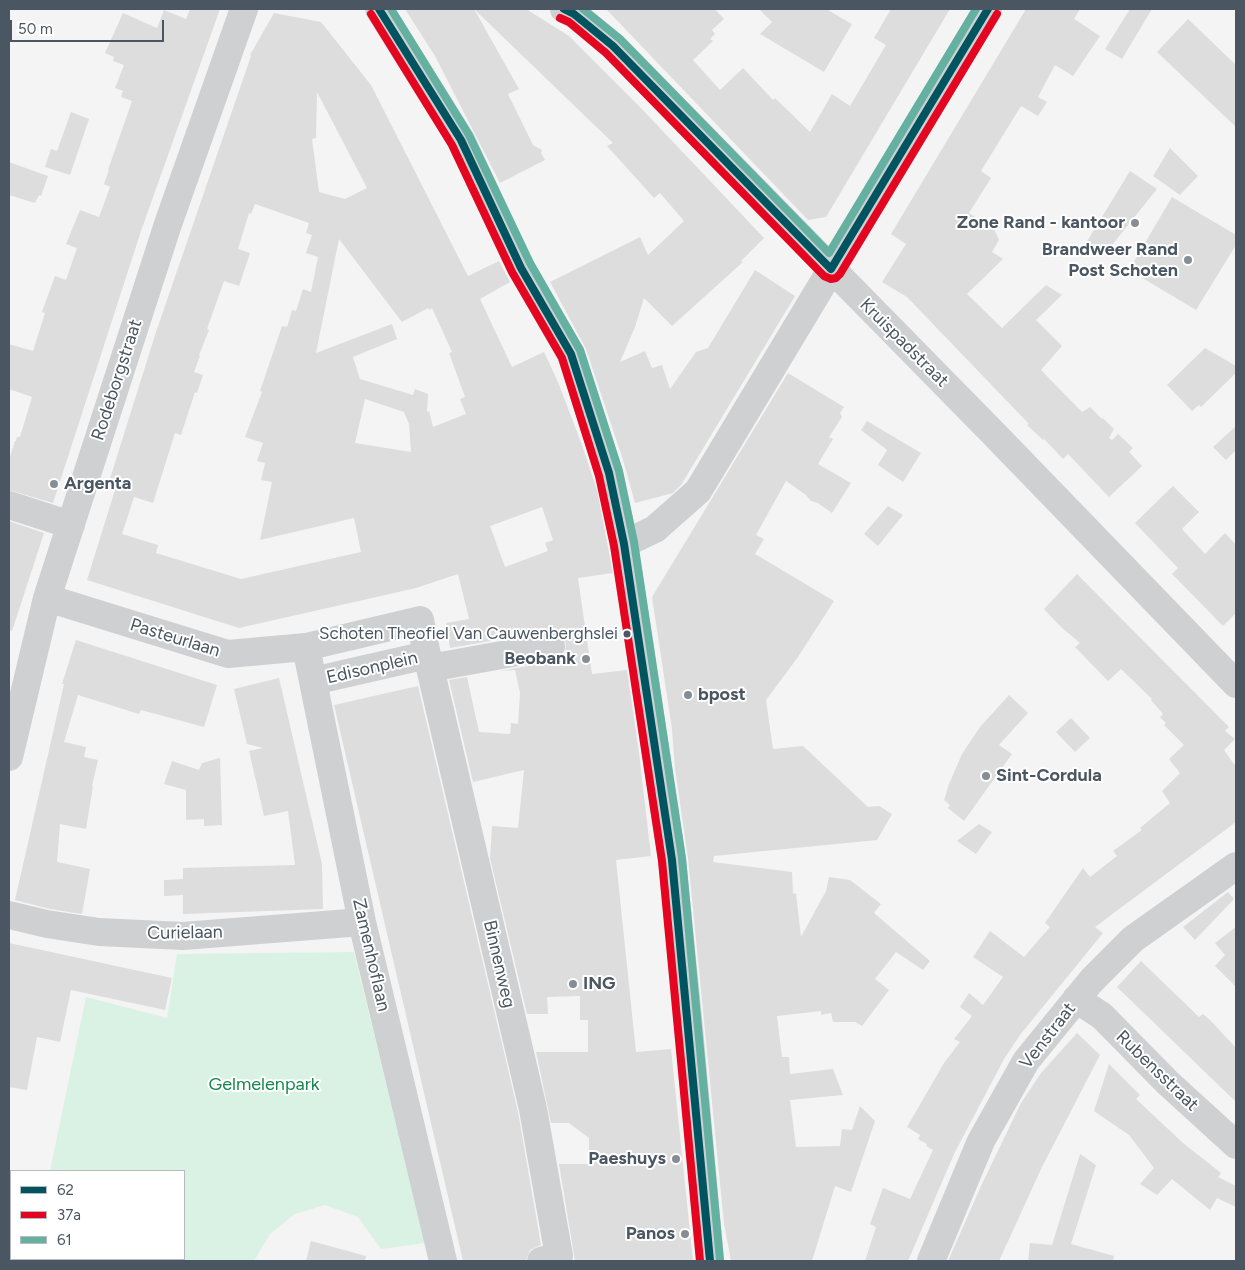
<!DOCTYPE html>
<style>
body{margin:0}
#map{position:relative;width:1245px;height:1270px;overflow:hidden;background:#f4f4f4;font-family:Figtree,sans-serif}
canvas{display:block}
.frame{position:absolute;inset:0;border:10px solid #4a5661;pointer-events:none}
.legend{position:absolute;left:10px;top:1170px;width:175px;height:90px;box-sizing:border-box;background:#fff;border:1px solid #b7bbc0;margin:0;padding:6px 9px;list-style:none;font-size:15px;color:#4a5661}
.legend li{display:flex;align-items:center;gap:10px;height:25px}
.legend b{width:25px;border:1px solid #b7bbc0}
.scale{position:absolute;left:10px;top:20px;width:154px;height:22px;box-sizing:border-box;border:2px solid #4a5661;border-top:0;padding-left:6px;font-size:15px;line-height:18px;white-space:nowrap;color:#4a5661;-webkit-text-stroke:4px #fff;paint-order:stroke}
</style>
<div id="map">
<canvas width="1245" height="1270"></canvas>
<div class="frame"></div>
<ul class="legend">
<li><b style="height:6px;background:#005460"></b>62</li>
<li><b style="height:6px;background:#e40521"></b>37a</li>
<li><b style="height:6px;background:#64b0a1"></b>61</li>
</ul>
<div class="scale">50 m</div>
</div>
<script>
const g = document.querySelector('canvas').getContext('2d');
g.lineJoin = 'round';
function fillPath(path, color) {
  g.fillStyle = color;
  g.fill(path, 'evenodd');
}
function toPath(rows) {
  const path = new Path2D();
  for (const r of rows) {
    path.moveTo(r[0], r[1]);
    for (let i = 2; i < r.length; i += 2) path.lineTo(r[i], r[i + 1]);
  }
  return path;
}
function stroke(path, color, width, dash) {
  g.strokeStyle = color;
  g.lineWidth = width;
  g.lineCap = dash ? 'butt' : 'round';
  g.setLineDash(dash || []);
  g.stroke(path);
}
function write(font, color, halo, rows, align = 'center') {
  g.font = font + ' Figtree,sans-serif';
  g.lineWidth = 4;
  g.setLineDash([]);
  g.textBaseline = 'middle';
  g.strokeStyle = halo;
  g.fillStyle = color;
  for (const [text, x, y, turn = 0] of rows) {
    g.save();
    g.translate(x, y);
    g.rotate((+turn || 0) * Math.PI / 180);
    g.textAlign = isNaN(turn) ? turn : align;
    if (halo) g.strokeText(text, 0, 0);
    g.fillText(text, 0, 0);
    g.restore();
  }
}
const green = toPath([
 [354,952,425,1243,381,1249,358,1217,325,1205,295,1214,270,1234,254,1261,120,1261,116,1259,184,1259,184,1171,50,1171,86,997,167,1018,177,954]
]);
const building = toPath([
 [190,9,220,9,141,231,53,503,9,490,9,460,15,441,16,441,17,437,20,437,32,397,9,389,9,344,33,351,45,313,42,312,55,276,66,280,77,248,66,244,80,210,99,217,110,187,104,184,109,170,108,170,132,101,121,97,123,91,115,88,124,65,113,61,114,57,105,53,123,13,157,28,164,10,186,19],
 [405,9,474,9,519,89,508,94,533,145,542,150,541,153,545,160,500,183,435,56],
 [474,9,526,9,569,36,641,108,764,238,741,261,743,262,672,326,644,298,635,327,620,362,645,351,652,368,662,365,670,389,696,352,708,348,755,270,795,296,681,485,673,493,635,503,623,460,586,349,550,282,640,237,648,255,684,221,660,193,654,198,607,146,613,143],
 [606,9,715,9,724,19,712,30,715,34,710,39,713,41,693,60,720,90,743,68,773,100,775,98,810,132,832,94,850,106,886,45,874,38,891,9,950,9,826,217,808,220],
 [759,9,826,9,852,24,824,72,760,34,772,22],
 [1026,9,1080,9,1074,19,1100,36,1073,76,1055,65,1038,97,1047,102,1038,116,1021,106,981,171,991,178,969,213,994,229,999,240,992,252,1003,259,967,294,1002,328,1046,285,1062,295,1036,320,1062,346,1041,370,1082,412,1090,407,1102,419,1103,418,1114,429,1109,438,1112,440,1118,434,1133,448,1129,452,1142,466,1109,497,1068,454,1063,459,1044,439,1043,440,1027,425,1029,424,907,297,882,282,906,244,891,234],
 [1130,9,1152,9,1122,59,1105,49],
 [274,13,321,22,371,85,468,276,499,261,510,282,480,299,512,367,544,352,558,382,582,445,597,490,613,573,578,578,592,674,627,670,639,753,651,856,616,860,636,1052,671,1049,693,1261,575,1261,559,1164,589,1164,589,1138,569,1123,551,1123,536,1052,588,1052,588,1020,580,1020,580,996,547,997,548,1014,527,1014,490,858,492,826,518,828,524,770,473,782,449,680,467,677,479,732,510,734,511,723,518,724,520,693,515,670,500,671,554,661,561,658,565,652,566,644,563,636,556,631,548,631,450,648,446,623,469,619,458,574,416,588,239,628,87,580,115,490,107,488,156,332,251,56,250,55],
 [317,92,367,188,345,199,319,192,312,139,316,138],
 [255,204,309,223,306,233,312,235,306,253,318,257,311,292,303,289,296,311,292,310,287,327,282,326,260,391,262,392,245,437,263,443,257,461,265,463,261,480,272,482,260,540,354,518,361,552,241,579,156,553,158,545,122,534,134,497,153,503,175,433,181,435,195,392,197,393,203,375,194,372,200,356,199,355,209,330,207,329,224,281,239,286,250,253,238,249,249,213,251,214],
 [339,239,402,322,428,308,429,310,432,308,452,352,449,353,465,397,460,399,466,414,433,427,429,411,427,412,428,394,415,389,413,395,360,379,353,357,397,339,392,324,316,353],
 [365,399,404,412,409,424,411,452,355,443],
 [542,507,553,540,545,543,548,551,505,567,490,526],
 [1188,19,1236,65,1236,127,1157,52],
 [71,112,89,119,70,175,45,167,51,149,57,151],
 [1170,148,1198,176,1180,195,1153,176],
 [9,162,48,176,41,196,39,195,35,203,9,195],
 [1130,171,1157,189,1104,255,1086,243],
 [1172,197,1236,235,1236,245,1196,310,1129,270],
 [1205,348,1236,366,1236,373,1201,407,1199,405,1192,411,1167,385],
 [788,373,844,407,840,413,842,417,829,437,833,439,818,464,851,483,832,513,818,503,811,501,806,495,786,481,756,535,764,539,755,554,834,601,798,657,766,700,773,749,803,746,868,807,879,806,892,814,877,840,714,856,713,862,792,872,793,894,796,893,801,937,826,891,829,877,850,880,881,904,874,913,930,961,923,970,896,952,875,979,889,990,862,1026,855,1022,833,1022,831,1013,821,1015,821,1011,777,1016,782,1057,789,1057,790,1074,833,1069,843,1095,790,1100,796,1147,840,1146,842,1129,852,1130,860,1106,875,1121,851,1192,835,1186,812,1261,731,1261,724,1224,688,858,675,769,672,729,652,597],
 [867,421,921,453,903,482,878,465,887,450,861,430],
 [1236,426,1236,450,1226,460,1213,447],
 [1173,486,1199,512,1182,529,1205,554,1225,533,1236,545,1236,613,1223,626,1172,574,1178,568,1135,523],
 [888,506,903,515,878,546,864,534],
 [9,521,44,533,12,631,9,630],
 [1077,574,1229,727,1225,731,1235,739,1224,750,1236,767,1236,822,1095,927,1103,933,1020,1035,1004,1059,954,1154,908,1261,865,1261,876,1227,870,1224,883,1188,910,1199,933,1150,926,1146,927,1144,918,1139,920,1135,907,1127,944,1063,960,1042,954,1039,972,1016,960,1007,969,993,983,1005,1003,977,973,957,990,931,1024,957,1050,927,1045,923,1083,868,1090,877,1117,856,1113,851,1142,830,1140,828,1170,803,1162,791,1180,773,1169,759,1184,745,1164,725,1166,723,1160,717,1163,714,1151,700,1152,699,1121,669,1108,681,1075,647,1080,643,1061,627,1044,609],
 [76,640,217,685,204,727,141,710,139,714,78,695,64,742,86,747,84,757,98,760,92,786,93,786,86,829,60,824,57,862,90,869,82,914,50,909,15,900,64,684,62,684],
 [279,678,322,864,323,909,183,914,183,895,164,896,164,880,183,879,183,868,295,865,288,811,264,816,249,751,263,748,247,744,234,689],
 [418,686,518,1112,541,1245,530,1250,526,1260,521,1261,463,1261,334,705],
 [1009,695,1028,713,999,745,1012,754,964,821,948,808,950,805,944,800,949,784,962,754,980,727],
 [1071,718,1090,738,1075,752,1056,732],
 [220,758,222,825,204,826,204,819,186,820,186,790,164,784,172,761,199,770,202,763],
 [979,824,992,832,976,854,957,841],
 [1228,892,1234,899,1195,940,1183,927],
 [1236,927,1236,987,1215,966,1225,955,1215,943],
 [9,943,172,978,165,1010,71,990,60,1042,37,1037,27,1090,9,1087],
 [1141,961,1199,1017,1203,1014,1211,1021,1236,1048,1236,1102,1117,987],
 [1077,1033,1100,1055,1042,1167,999,1261,948,1261,981,1186,1021,1103,1041,1073],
 [1109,1064,1140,1095,1136,1099,1167,1128,1183,1143,1221,1173,1218,1177,1236,1186,1236,1207,1217,1198,1210,1210,1172,1179,1157,1195,1140,1184,1154,1168,1129,1135,1094,1111],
 [1080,1154,1096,1165,1071,1244,1114,1256,1113,1261,1028,1261,1030,1243,1052,1245],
 [311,1241,366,1256,365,1261,306,1261]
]);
const minor = toPath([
 [379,9,461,140,521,268,571,354,609,473,624,544,672,860,689,1028,710,1261],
 [564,9,574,14,613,46,996,436,1236,684],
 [9,505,71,525],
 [624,544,655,529,698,491,988,9],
 [47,598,228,654,306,647,420,620,427,655,533,1109,559,1256,541,1261],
 [306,647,362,922,443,1261],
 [430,668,551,646],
 [313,681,427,655],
 [9,757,47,598,168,224,244,9],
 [9,915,47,924,99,932,183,936,362,922],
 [1076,999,1102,1016,1168,1083,1236,1145],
 [9,1213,11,1215],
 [77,1259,80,1261],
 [931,1261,981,1141,1026,1061,1092,980,1133,939,1236,866]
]);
const bus1 = toPath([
 [379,9,461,140,521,268,571,354,609,473,624,544,672,860,710,1261],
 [564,9,574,14,613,46,831,269],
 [831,269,988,9]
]);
const bus2 = toPath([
 [371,14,452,145,512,272,562,358,599,476,614,546,662,861,700,1261],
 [560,18,569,22,606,53,824,276,831,279,836,278,840,274,997,14]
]);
const bus3 = toPath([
 [391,9,469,135,530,263,580,350,619,471,634,542,682,858,720,1260],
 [583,9,620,39,829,253,976,9]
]);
const markers = [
 [1135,223,5,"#868d94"],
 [1188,260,5,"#868d94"],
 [54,484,5,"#868d94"],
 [627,634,4.5,"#4a5661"],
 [586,659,5,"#868d94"],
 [688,695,5,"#868d94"],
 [986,776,5,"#868d94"],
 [573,984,5,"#868d94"],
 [676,1159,5,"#868d94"],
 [685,1234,5,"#868d94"]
];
const busNames = [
 ["Schoten Theofiel Van Cauwenberghslei",618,634]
];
const poiNames = [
 ["Zone Rand - kantoor",1125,223],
 ["Brandweer Rand",1178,250],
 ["Post Schoten",1178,271],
 ["Argenta",64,484,"left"],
 ["Beobank",576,659],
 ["bpost",698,695,"left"],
 ["Sint-Cordula",996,776,"left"],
 ["ING",583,984,"left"],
 ["Paeshuys",666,1159],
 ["Panos",675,1234]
];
const streetNames = [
 ["Kruispadstraat",904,343,45],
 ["Rodeborgstraat",117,380,-72],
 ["Pasteurlaan",175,638,17],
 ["Edisonplein",372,668,-13],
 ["Curielaan",185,933,-1],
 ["Zamenhoflaan",371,955,77],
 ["Binnenweg",499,964,77],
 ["Venstraat",1048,1036,-52],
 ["Rubensstraat",1157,1071,44]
];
const parkNames = [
 ["Gelmelenpark",264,1085]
];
fillPath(green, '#d9f2e3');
fillPath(building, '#ddddde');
stroke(minor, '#ced0d2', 28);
stroke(bus1, '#005460', 8);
stroke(bus2, '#e40521', 8);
stroke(bus3, '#64b0a1', 8);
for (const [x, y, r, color] of markers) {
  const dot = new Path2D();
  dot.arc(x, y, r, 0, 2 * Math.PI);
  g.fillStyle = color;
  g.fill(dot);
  stroke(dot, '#fff', 2);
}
write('17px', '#4a5661', '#fff', busNames, 'right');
write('bold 18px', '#4a5661', '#fff', poiNames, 'right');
write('18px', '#4a5661', '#fff', streetNames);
write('18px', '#17864f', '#fff', parkNames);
</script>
